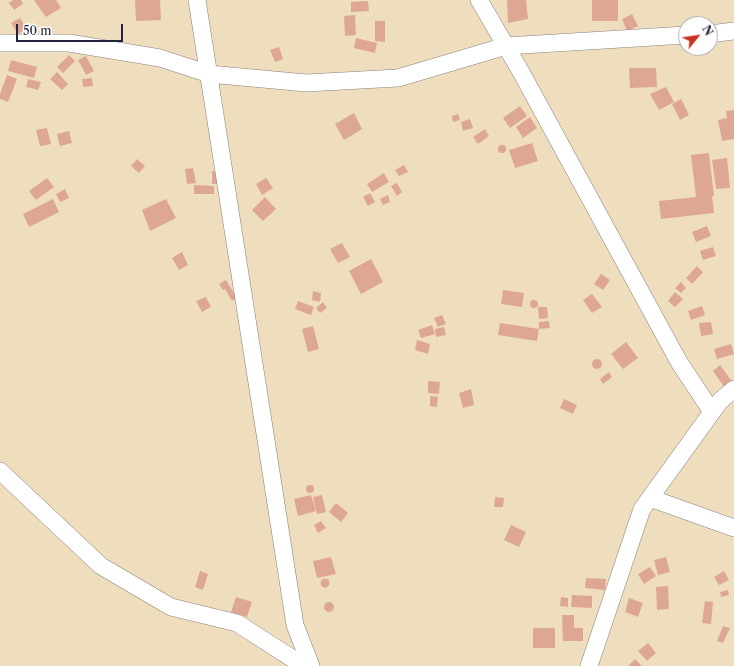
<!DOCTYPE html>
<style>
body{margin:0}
#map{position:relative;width:734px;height:666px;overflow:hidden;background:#eedebd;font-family:"Libre Caslon Text",serif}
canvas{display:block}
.north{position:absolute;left:678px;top:16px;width:40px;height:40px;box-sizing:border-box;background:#fff;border:1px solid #a7a7b1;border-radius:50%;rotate:60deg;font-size:11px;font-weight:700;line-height:16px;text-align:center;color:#22223b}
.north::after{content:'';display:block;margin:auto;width:14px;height:18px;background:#c8321e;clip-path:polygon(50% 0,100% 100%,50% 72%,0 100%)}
.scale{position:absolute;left:16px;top:24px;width:107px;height:18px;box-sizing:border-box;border:2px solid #22223b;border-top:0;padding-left:5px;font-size:12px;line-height:14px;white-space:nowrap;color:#22223b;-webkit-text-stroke:3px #fff;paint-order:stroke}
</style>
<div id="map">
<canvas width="734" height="666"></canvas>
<div class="north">N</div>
<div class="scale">50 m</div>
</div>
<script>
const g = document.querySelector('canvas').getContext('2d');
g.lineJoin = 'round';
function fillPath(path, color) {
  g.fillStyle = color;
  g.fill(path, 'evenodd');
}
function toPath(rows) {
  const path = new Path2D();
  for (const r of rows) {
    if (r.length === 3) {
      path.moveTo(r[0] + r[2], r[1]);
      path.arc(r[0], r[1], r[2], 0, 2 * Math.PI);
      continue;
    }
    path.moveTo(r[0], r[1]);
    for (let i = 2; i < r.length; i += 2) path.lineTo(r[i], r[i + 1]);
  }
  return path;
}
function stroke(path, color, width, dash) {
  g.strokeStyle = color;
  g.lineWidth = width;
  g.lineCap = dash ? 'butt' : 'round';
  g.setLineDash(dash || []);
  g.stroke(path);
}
const building = toPath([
 [13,0,21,0,23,4,14,10,9,3],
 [34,0,56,0,61,8,46,17],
 [135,0,160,0,161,20,136,21],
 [507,0,526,0,528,19,508,23],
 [592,0,618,0,618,21,592,21],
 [368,1,369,11,351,12,351,2],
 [632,14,638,26,627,31,622,19],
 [355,15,356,35,345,36,344,16],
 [20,18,27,29,18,34,11,23],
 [375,21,385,21,385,42,375,41],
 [356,38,377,43,375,53,354,48],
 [279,47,283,59,275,62,270,50],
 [69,55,75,61,63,73,57,67],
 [86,56,94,71,86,75,78,60],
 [11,60,37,67,34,78,8,71],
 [629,68,656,68,657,87,630,88],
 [57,72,68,84,62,90,50,79],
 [7,75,17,79,8,102,0,99,0,94],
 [92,78,93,86,83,87,82,79],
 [28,79,41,82,38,90,26,87],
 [666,87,674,102,659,110,650,94],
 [681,99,689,115,680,120,672,104],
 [520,106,527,116,510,128,503,118],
 [734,110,734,139,722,141,718,120,727,118,726,111],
 [354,113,362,129,344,140,335,124],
 [458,114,460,120,453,122,452,116],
 [530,117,537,128,523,138,516,127],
 [470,119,473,128,463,131,461,122],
 [47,128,51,144,40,146,36,130],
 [485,129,489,136,478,144,473,137],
 [69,131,72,143,60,146,57,134],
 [532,143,538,161,515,168,509,150],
 [502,149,4],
 [709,153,714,196,712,196,714,213,661,219,659,201,696,197,691,155],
 [727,158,730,188,716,189,712,160],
 [137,159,145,166,139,173,131,166],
 [404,165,408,172,399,176,395,170],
 [193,168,196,183,187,184,185,169],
 [212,171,219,172,219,184,212,184],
 [384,173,389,182,372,192,367,184],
 [47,178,54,187,36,200,29,191],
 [266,178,273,188,262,195,256,184],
 [397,183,402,192,397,196,391,186],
 [194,185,214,186,214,194,194,194],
 [65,189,69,198,60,202,56,194],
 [370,193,375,202,368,206,363,197],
 [388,195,390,202,383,205,380,199],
 [265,197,276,209,263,221,252,210],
 [53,199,59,212,29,227,23,214],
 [166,199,176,218,150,231,142,210],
 [707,226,711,236,696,242,692,232],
 [342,243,350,257,338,263,330,249],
 [713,247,716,256,703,260,700,251],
 [182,252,188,265,179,270,172,258],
 [371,259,383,282,361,294,349,271],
 [697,266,703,272,692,284,686,278],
 [601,274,610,280,603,290,594,284],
 [226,280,237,298,232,301,225,289,223,290,219,284],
 [681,282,686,288,681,293,675,288],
 [503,290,524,293,522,307,501,304],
 [313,291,321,293,320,302,312,300],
 [675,292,683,299,675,307,668,301],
 [592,294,602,307,592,313,583,300],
 [206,297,211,307,202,312,196,301],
 [534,304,4],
 [298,301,314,307,311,315,295,309],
 [323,302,327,308,320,313,316,308],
 [702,306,705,315,691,320,688,311],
 [538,307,547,307,548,318,539,319],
 [442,315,446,324,438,327,434,318],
 [549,321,550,328,539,329,539,322],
 [711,322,713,334,701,336,699,323],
 [500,323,539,329,537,341,498,335],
 [432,325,435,334,421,338,418,330],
 [313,326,319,349,308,352,302,329],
 [444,327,446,335,436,337,435,329],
 [417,340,430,344,428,354,415,350],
 [626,342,638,358,623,369,611,354],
 [731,344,734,354,717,359,714,349],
 [597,364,5],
 [720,365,733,383,725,388,713,371],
 [609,372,612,377,603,384,600,379],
 [428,381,440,382,439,394,428,393],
 [471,389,474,405,463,408,459,393],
 [430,396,438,397,437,407,430,406],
 [564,399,577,405,573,414,560,408],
 [310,489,4],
 [311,495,316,511,298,516,294,499],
 [322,495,326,512,317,514,313,497],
 [495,497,504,498,503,507,494,507],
 [336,503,348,513,341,522,329,512],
 [321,521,326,528,318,533,314,525],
 [511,525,526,532,519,547,504,540],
 [331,557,336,574,317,578,313,561],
 [666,557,670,572,658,575,654,560],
 [650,567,656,576,644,584,638,574],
 [200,571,208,574,203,590,195,587],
 [724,571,729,580,719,585,714,577],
 [586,578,606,579,605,590,585,588],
 [325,583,4.5],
 [668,586,669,609,657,610,656,587],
 [728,590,729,595,721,597,720,592],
 [572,595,592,596,592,608,571,607],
 [236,597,252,602,247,617,231,612],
 [561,597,568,598,568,607,560,606],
 [629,598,643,603,638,617,625,612],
 [705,601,713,602,711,624,702,623],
 [329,607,5],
 [562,615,574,615,574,628,583,628,583,641,563,641],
 [723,626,730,628,723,643,717,641],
 [533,628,555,628,555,648,533,648],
 [648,643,656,653,647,661,638,651],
 [635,659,642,666,628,666]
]);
const street = toPath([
 [197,0,295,625,311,666],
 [479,0,521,72,679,362,712,412],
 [710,34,734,31],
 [0,43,69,43,160,58,209,74,306,83,398,78,506,46,686,35],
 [0,471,101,566,171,607,237,623,304,666],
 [650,498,734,528],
 [589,666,642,509,720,401,734,389]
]);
fillPath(building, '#dea795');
stroke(street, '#88807c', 18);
stroke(street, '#fff', 17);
</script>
